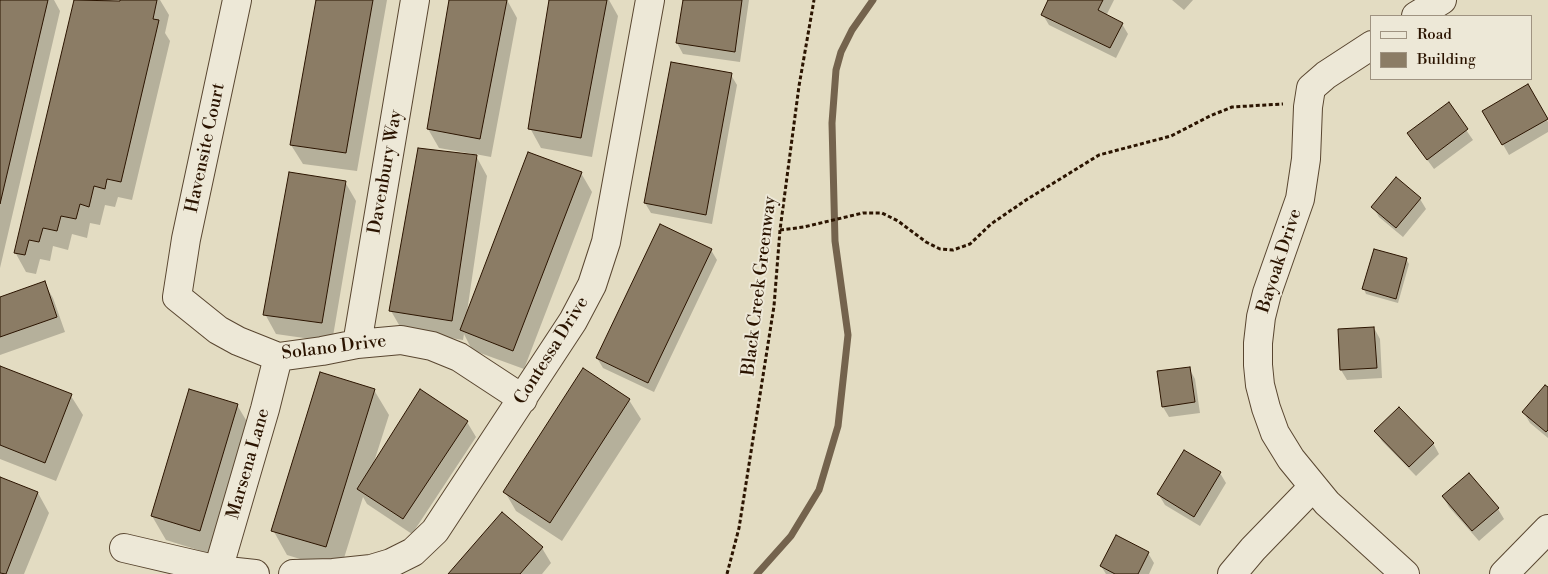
<!DOCTYPE html>
<style>
body{margin:0}
#map{position:relative;width:1548px;height:574px;overflow:hidden;background:#e3dcc2;font-family:"Libre Bodoni",serif}
canvas{display:block}
.legend{position:absolute;left:1370px;top:15px;width:162px;height:65px;box-sizing:border-box;background:#ede8d7;border:1px solid #9f9381;margin:0;padding:6px 9px;list-style:none;font-size:15px;color:#2b1400}
.legend li{display:flex;align-items:center;gap:10px;height:25px}
.legend b{width:25px;border:1px solid #9f9381}
</style>
<div id="map">
<canvas width="1548" height="574"></canvas>
<ul class="legend">
<li><b style="height:6px;background:#ede8d7"></b>Road</li>
<li><b style="height:14px;background:#8b7c65"></b>Building</li>
</ul>
</div>
<script>
const g = document.querySelector('canvas').getContext('2d');
g.lineJoin = 'round';
function fillPath(path, color) {
  g.fillStyle = color;
  g.fill(path, 'evenodd');
}
function toPath(rows) {
  const path = new Path2D();
  for (const r of rows) {
    path.moveTo(r[0], r[1]);
    for (let i = 2; i < r.length; i += 2) path.lineTo(r[i], r[i + 1]);
  }
  return path;
}
function stroke(path, color, width, dash) {
  g.strokeStyle = color;
  g.lineWidth = width;
  g.lineCap = dash ? 'butt' : 'round';
  g.setLineDash(dash || []);
  g.stroke(path);
}
function write(font, color, halo, rows, align = 'center') {
  g.font = font + ' "Libre Bodoni",serif';
  g.lineWidth = 4;
  g.setLineDash([]);
  g.textBaseline = 'middle';
  g.strokeStyle = halo;
  g.fillStyle = color;
  for (const [text, x, y, turn = 0] of rows) {
    g.save();
    g.translate(x, y);
    g.rotate((+turn || 0) * Math.PI / 180);
    g.textAlign = isNaN(turn) ? turn : align;
    if (halo) g.strokeText(text, 0, 0);
    g.fillText(text, 0, 0);
    g.restore();
  }
}
const shadow = toPath([
 [0,0,54,0,60,11,0,268],
 [75,0,109,0,121,3,121,0,160,0,169,15,165,33,170,41,132,200,118,197,115,207,105,205,100,225,90,223,87,238,72,234,68,250,53,246,50,261,40,259,36,274,26,272,15,252],
 [318,0,387,0,357,171,303,164,291,145],
 [451,0,507,0,517,18,491,157,475,154,487,176,467,312,581,173,592,192,524,369,472,350,464,334,463,340,402,330,391,311,473,156,473,154,439,148,428,129],
 [550,0,609,0,618,16,592,157,541,148,530,128],
 [684,0,749,0,740,62,683,54,677,43],
 [1049,0,1114,0,1106,16,1122,24,1128,34,1116,58,1049,25,1043,15],
 [1172,0,1193,0,1184,10],
 [731,75,737,85,712,224,651,213,645,203],
 [1527,86,1548,122,1548,132,1509,155,1484,111],
 [1448,104,1473,140,1434,169,1415,143],
 [345,182,356,201,332,342,276,334,265,314],
 [1420,199,1426,209,1403,237,1379,217,1373,207],
 [711,250,717,260,654,392,603,368,597,358],
 [1406,259,1409,264,1398,303,1366,294,1364,289],
 [44,283,53,298,65,332,0,355,0,298],
 [1374,328,1380,339,1382,378,1347,380,1341,370],
 [0,368,71,396,83,415,56,481,0,459],
 [1189,368,1195,379,1200,413,1169,417,1163,407],
 [1548,389,1548,438,1530,423,1524,413],
 [374,390,389,415,374,462,467,422,476,437,412,534,367,504,363,497,340,571,287,555,273,530],
 [629,400,641,419,562,541,516,511,505,492],
 [237,405,252,430,214,555,166,540,152,516],
 [1376,431,1433,443,1439,454,1416,476,1382,441],
 [1220,473,1226,483,1200,526,1165,505,1159,495],
 [1468,475,1498,509,1504,519,1479,541,1449,507,1443,497],
 [0,479,38,493,49,513,24,574,0,574],
 [542,548,551,563,542,574,450,574],
 [1148,553,1154,563,1149,574,1106,574,1101,566]
]);
const stream = toPath([
 [757,574,791,536,819,490,838,426,848,335,835,241,832,123,836,70,841,52,852,30,873,0]
]);
const building = toPath([
 [0,0,48,0,0,204,0,0],
 [74,0,120,1,120,0,157,0,153,19,159,20,121,182,107,179,105,189,94,186,89,207,80,204,76,219,61,216,57,231,43,228,39,242,29,240,25,255,14,253,74,0],
 [316,0,373,0,346,153,290,145,316,0],
 [449,0,507,0,480,139,427,129,449,0],
 [549,0,607,0,581,138,528,129,549,0],
 [683,0,742,0,735,52,676,43,683,0],
 [1048,0,1103,0,1098,10,1123,23,1110,48,1041,15,1048,0],
 [671,62,732,73,706,215,644,203,671,62],
 [1528,84,1548,119,1502,145,1482,111,1528,84],
 [1449,102,1468,129,1427,160,1407,133,1449,102],
 [418,148,477,155,452,321,389,311,418,148],
 [528,152,582,172,513,351,460,330,528,152],
 [289,172,346,181,322,323,263,315,289,172],
 [1396,177,1421,198,1396,228,1371,207,1396,177],
 [660,224,712,249,648,383,596,358,660,224],
 [1374,249,1407,258,1396,299,1362,289,1374,249],
 [45,281,57,317,0,337,0,297,45,281],
 [1374,327,1377,368,1340,370,1338,329,1374,327],
 [0,366,72,394,45,463,0,445,0,366],
 [1190,367,1195,402,1162,407,1157,371,1190,367],
 [583,368,630,399,550,523,503,492,583,368],
 [320,372,375,389,326,547,271,531,320,372],
 [1545,385,1548,387,1548,430,1546,432,1522,412,1545,385],
 [189,389,238,404,200,531,151,516,189,389],
 [420,389,468,421,403,519,357,489,420,389],
 [1399,407,1434,443,1409,467,1374,431,1399,407],
 [1184,450,1221,472,1194,517,1157,494,1184,450],
 [1469,473,1499,508,1472,531,1442,496,1469,473],
 [0,477,38,492,6,574,0,573,0,477],
 [502,512,543,547,520,574,448,574,502,512],
 [1116,535,1149,552,1138,574,1115,574,1100,566,1116,535]
]);
const path = toPath([
 [780,230,804,227,863,213,882,213,898,221,926,242,940,249,953,250,970,244,991,224,1026,200,1099,155,1171,136,1210,116,1232,107,1283,104],
 [727,574,739,528,774,306,780,230,799,86,814,0]
]);
const minor = toPath([
 [237,0,186,239,177,297,218,330,238,341,278,357,322,351,357,344,401,340,432,346,459,357,523,399],
 [1416,16,1442,0],
 [1372,45,1326,75,1311,88,1308,107,1306,159,1300,199,1267,293,1261,317,1258,343,1258,365,1260,385,1266,408,1275,433,1291,459,1327,503,1405,574],
 [357,344,415,0],
 [124,548,218,570,255,574],
 [218,570,265,409,278,357],
 [293,574,333,573,371,569,391,563,413,552,435,531,573,321,592,285,606,242,650,0],
 [1232,574,1253,549,1313,487],
 [1504,574,1548,529]
]);
const streetNames = [
 ["Havensite Court",206,148,-78],
 ["Davenbury Way",386,172,-80],
 ["Bayoak Drive",1280,261,-72],
 ["Black Creek Greenway",760,286,-83],
 ["Solano Drive",334,348,-7],
 ["Contessa Drive",552,351,-58],
 ["Marsena Lane",249,464,-74]
];
fillPath(shadow, '#0003');
stroke(stream, '#74634d', 7);
fillPath(building, '#8b7c65');
stroke(building, '#2b1400', 1);
stroke(minor, '#594630', 30);
stroke(path, '#2b1400', 3, [4, 2.5]);
stroke(minor, '#ede8d7', 28);
write('18px', '#2b1400', '#ede8d7', streetNames);
</script>
